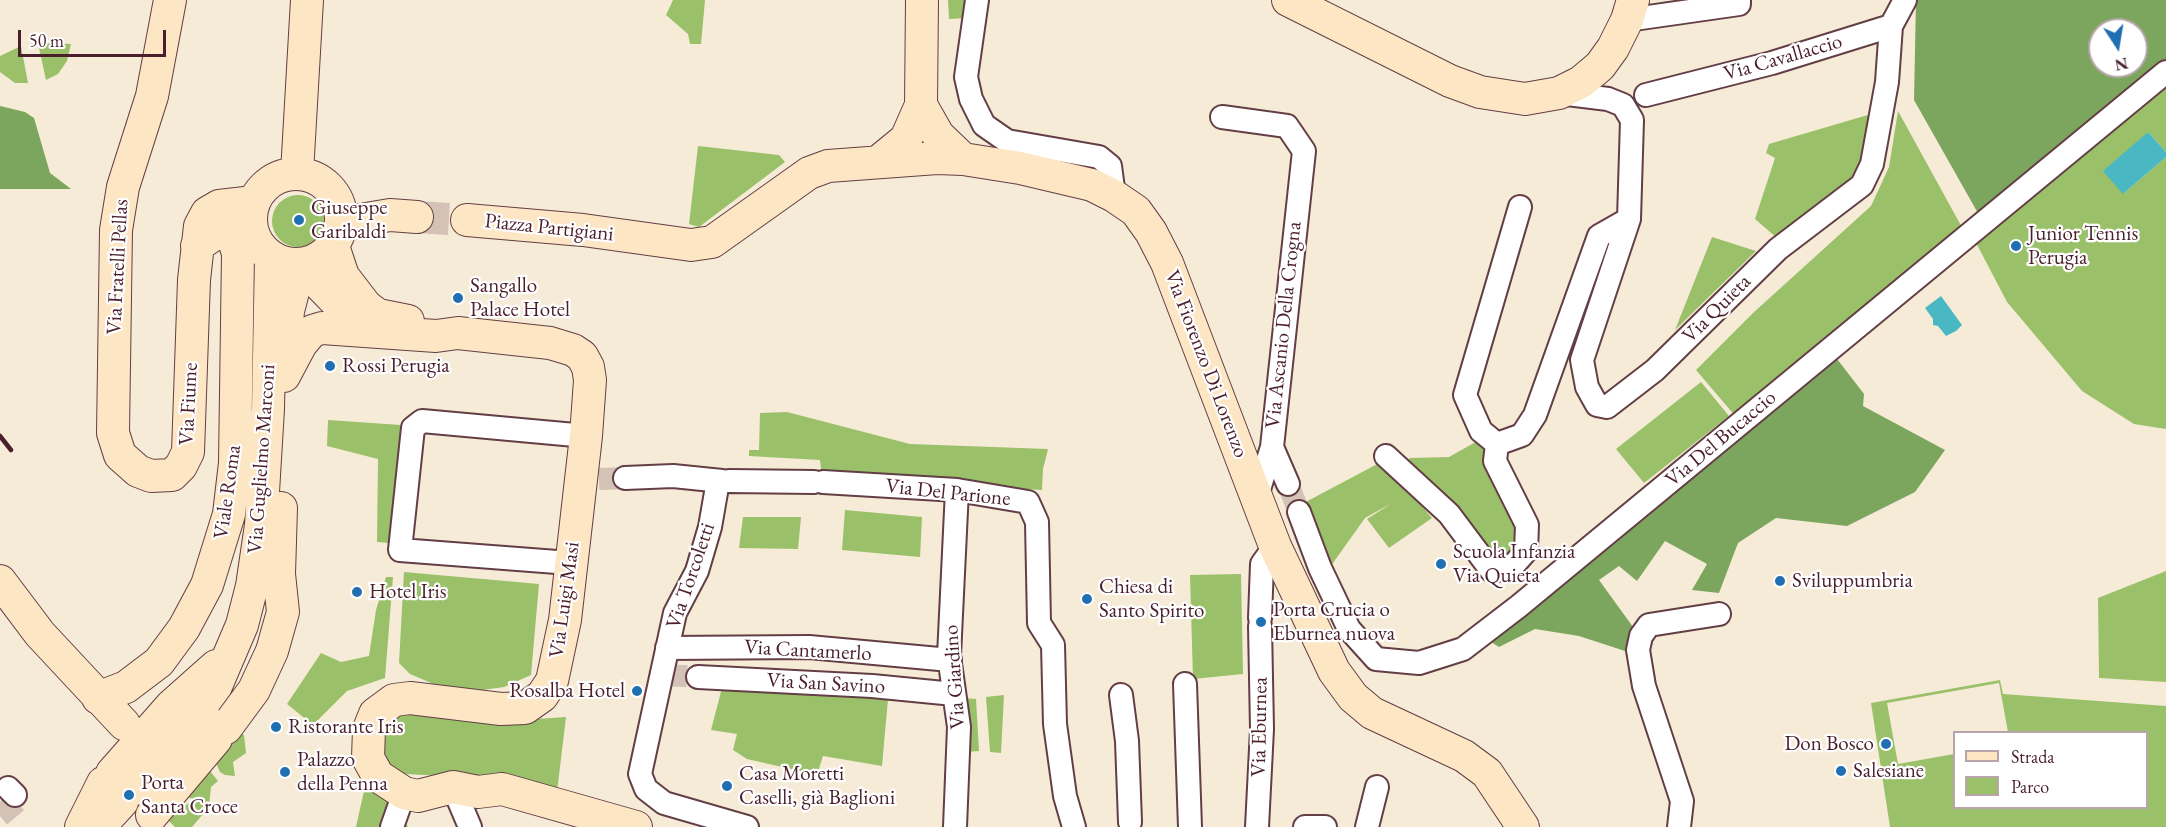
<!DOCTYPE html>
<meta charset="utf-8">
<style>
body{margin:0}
#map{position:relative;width:2166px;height:827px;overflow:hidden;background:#f5ebd7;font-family:"EB Garamond",serif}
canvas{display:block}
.legend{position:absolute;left:1953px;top:731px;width:195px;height:78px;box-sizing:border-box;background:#fff;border:2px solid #b7a5aa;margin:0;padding:8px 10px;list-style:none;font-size:18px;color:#4a1f2b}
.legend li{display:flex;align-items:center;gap:12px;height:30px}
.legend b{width:30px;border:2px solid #b7a5aa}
.north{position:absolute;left:2088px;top:18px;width:60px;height:60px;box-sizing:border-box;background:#fff;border:2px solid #b7a5aa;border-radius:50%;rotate:168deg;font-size:16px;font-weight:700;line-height:24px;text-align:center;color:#4a1f2b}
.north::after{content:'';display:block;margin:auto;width:21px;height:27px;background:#1f6fb2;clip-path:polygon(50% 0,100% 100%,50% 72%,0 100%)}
.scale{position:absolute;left:18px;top:30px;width:148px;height:27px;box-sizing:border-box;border:3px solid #4a1f2b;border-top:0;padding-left:8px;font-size:18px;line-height:21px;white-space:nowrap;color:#4a1f2b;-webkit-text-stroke:4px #fff;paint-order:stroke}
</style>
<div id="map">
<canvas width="2166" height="827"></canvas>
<ul class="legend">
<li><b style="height:8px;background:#fce6c4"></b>Strada</li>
<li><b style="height:16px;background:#9bc06a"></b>Parco</li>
</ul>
<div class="north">N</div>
<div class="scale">50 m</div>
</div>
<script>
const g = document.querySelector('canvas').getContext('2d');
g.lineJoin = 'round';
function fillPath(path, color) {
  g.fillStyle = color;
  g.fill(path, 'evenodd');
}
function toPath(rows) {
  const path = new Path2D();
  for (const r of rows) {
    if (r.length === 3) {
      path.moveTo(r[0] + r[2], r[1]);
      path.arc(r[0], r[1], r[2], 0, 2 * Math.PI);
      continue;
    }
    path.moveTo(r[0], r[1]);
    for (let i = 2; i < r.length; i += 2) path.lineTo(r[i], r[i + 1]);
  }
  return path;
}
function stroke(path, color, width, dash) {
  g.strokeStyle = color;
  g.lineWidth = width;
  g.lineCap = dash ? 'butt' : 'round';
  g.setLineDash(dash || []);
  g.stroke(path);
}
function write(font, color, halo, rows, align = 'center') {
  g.font = font + ' "EB Garamond",serif';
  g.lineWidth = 4.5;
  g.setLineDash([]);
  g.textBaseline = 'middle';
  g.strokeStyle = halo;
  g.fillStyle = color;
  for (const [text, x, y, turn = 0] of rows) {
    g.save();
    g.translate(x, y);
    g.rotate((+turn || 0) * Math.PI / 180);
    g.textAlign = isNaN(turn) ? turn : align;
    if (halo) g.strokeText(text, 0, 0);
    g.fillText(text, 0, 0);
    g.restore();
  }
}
const green = toPath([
 [673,0,705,0,701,44,690,44,688,34,666,15],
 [948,0,968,0,966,18,949,19],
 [38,43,71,44,67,61,58,74,46,80],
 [21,46,28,83,15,83,0,72,0,56],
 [2166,81,2166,152,2148,132,2123,194,2166,157,2166,429,2134,424,2082,391,2007,302,1973,237],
 [1898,111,1964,231,1737,418,1696,370,1753,313,1871,206,1889,167],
 [1878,112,1872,164,1785,245,1755,219,1775,158,1766,153,1769,144],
 [698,146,779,155,785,162,699,227,689,224],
 [298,221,26],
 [1712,237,1756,251,1675,330],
 [1701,382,1729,416,1644,483,1616,449],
 [787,412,910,444,1048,449,1043,469,1042,490,822,477,820,460,749,456,749,450,759,450,760,413],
 [328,420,401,425,389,543,377,542,378,459,327,446],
 [1481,439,1492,449,1521,525,1522,548,1510,558,1489,555,1403,464,1410,458,1449,457],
 [1383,461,1432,518,1389,548,1367,519,1392,503,1365,518,1328,570,1300,505],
 [845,510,922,517,920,557,842,550],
 [743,517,801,517,798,549,739,548],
 [2166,571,2166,682,2099,678,2098,598],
 [404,572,539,584,531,675,504,687,475,691,443,688,410,674,399,663],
 [1241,574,1243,674,1193,679,1190,575],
 [386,577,393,577,385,678,347,691,313,725,287,704,321,653,341,662,369,656,376,610],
 [2000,680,2003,694,2166,706,2166,827,1890,827,1871,703],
 [1999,683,2008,732,2146,732,2146,808,1954,808,1954,754,1898,764,1887,703],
 [723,684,829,689,888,699,882,766,823,756,817,775,747,759,733,750,737,734,711,730],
 [1004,695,1001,753,990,752,986,697],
 [963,698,976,699,979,751,967,752],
 [394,712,506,721,566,717,557,792,445,776,404,774,383,763,383,727],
 [239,733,244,735,246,753,233,762,235,776,225,775,220,772,215,761],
 [210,771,218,781,211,787,209,807,192,827,175,827,167,819,173,806,186,805,194,799,186,797],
 [366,782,384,788,408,827,356,827]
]);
const forest = toPath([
 [1916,0,2166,0,2166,63,1979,215,1914,100],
 [2100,30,2136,30,2136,66,2100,66],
 [0,106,25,112,34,118,50,173,71,189,0,189],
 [1834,355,1864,394,1863,406,1945,450,1915,492,1847,526,1776,518,1738,543,1719,593,1692,590,1707,564,1665,541,1637,581,1619,566,1599,580,1633,627,1625,651,1579,636,1535,629,1499,647,1488,640]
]);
const water = toPath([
 [2148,132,2166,152,2166,157,2123,194,2103,171],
 [1941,296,1962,325,1956,331,1946,336,1938,326,1933,325,1933,319,1925,308]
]);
const streetTunnel = toPath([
 [599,479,625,478],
 [1288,484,1299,512],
 [665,675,698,677],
 [0,816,19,800,15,795]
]);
const secondaryTunnel = toPath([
 [417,217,467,220]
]);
const street = toPath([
 [977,0,966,77,971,99,984,125,1007,141,1099,157,1110,166,1114,196],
 [1627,20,1739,4,1739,0],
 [1559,93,1608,99,1623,105,1632,120,1629,219,1582,360,1587,387,1597,405,1607,407,1655,370,1778,249,1862,185,1872,164,1887,82,1891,26,1905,0],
 [1646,95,1772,63,1891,26],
 [1222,117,1287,126,1304,151,1272,447,1257,496],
 [1497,444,1522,435,1535,415,1599,236,1629,219],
 [1497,444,1481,431,1465,395,1520,207],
 [1272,447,1288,484],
 [1386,456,1449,514,1491,570,1510,569,1526,551,1527,525,1495,461,1497,444],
 [625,478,673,476,722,481],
 [718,481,710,527,697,571,675,613,640,774,646,789,664,803,747,827],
 [729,481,814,482],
 [823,482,957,490,1028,502,1037,522,1039,623,1053,645,1055,724,1065,796,1074,827],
 [1299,512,1320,568,1349,629,1376,659,1419,663,1463,649,1519,606,2166,72],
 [570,563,400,550,413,428,422,421,586,436],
 [1260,618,1262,564,1275,546],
 [667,648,809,647,950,660],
 [698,677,872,686,954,694],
 [1185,684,1190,827],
 [1121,695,1127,741,1130,822],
 [453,787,470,827],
 [8,788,15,795],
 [392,827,404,793],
 [955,827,959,727,949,656,957,490],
 [1257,827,1262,729,1260,626],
 [1305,827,1325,827],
 [1367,827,1377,787],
 [1679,827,1682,801,1644,686,1638,650,1641,636,1649,625,1719,614]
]);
const secondary = toPath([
 [170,0,152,96,123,187,116,230,113,433,120,455,138,471,151,476,172,475,181,466,188,452,194,280,200,226,207,213,219,206,254,202],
 [1288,0,1450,81,1480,92,1525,99,1559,93,1581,82,1600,66,1613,48,1627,20,1633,0],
 [921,105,938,135,963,159],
 [878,162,906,139,921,105,922,0],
 [297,173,307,0],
 [296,219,45],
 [467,220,583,230,691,245,712,242,809,173,828,166,937,158,963,159,1020,168,1092,185,1114,196,1136,211,1151,232,1167,263,1275,546,1334,671,1353,697,1372,713,1464,756,1487,773,1523,827],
 [342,223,390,215,417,217],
 [333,246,343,276,366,306,378,315,408,321],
 [308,263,319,284,361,327],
 [286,335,288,311,300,264],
 [284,376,301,344,312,331,322,328,436,336,458,333,550,343,573,350,582,356,588,367,590,380,586,436,565,620,552,681,542,696,525,708,501,709,410,698,394,700,375,714,369,729,368,758,378,776,404,793,418,796,453,787,478,792,502,789,636,827],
 [0,581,40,634,124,724],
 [98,698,126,687,159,662,184,628,207,585,229,514,235,463,238,253,233,238,224,233,213,235,197,246],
 [200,708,207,723,216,729,226,728,254,690,272,651,283,612,279,574,281,508],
 [112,773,171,706,216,666],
 [136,789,157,766,216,686,242,625,252,586,261,525,268,409,271,257],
 [152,815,216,739,216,729],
 [81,827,103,783],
 [99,827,122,802]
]);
const rail = toPath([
 [0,436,11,450]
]);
const markers = [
 [299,220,6,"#1f6fb2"],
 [2016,246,6,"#1f6fb2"],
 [458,298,6,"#1f6fb2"],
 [330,366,6,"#1f6fb2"],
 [1441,564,6,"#1f6fb2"],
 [1780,581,6,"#1f6fb2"],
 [357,592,6,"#1f6fb2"],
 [1087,599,6,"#1f6fb2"],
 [1261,622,6,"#1f6fb2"],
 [637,691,6,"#1f6fb2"],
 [276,727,6,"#1f6fb2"],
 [1886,744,6,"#1f6fb2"],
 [1841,771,6,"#1f6fb2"],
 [285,772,6,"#1f6fb2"],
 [727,786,6,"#1f6fb2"],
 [129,795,6,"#1f6fb2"]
];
const streetNames = [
 ["Via Cavallaccio",1783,58,-16],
 ["Piazza Partigiani",549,228,6],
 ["Via Fratelli Pellas",118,267,-87],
 ["Via Quieta",1717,309,-45],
 ["Via Ascanio Della Crogna",1284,325,-84],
 ["Via Fiorenzo Di Lorenzo",1206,364,69],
 ["Via Fiume",189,404,-87],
 ["Via Del Bucaccio",1721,439,-40],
 ["Via Guglielmo Marconi",262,459,-86],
 ["Viale Roma",228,492,-82],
 ["Via Del Parione",948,493,6],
 ["Via Torcoletti",691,576,-71],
 ["Via Luigi Masi",565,600,-82],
 ["Via Cantamerlo",808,651,3],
 ["Via Giardino",955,677,-94],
 ["Via San Savino",826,684,3],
 ["Via Eburnea",1260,727,-89]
];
const poiNames = [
 ["Giuseppe",311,208],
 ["Garibaldi",311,232],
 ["Junior Tennis",2028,234],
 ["Perugia",2028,258],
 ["Sangallo",470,286],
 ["Palace Hotel",470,310],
 ["Rossi Perugia",342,366],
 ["Scuola Infanzia",1453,552],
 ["Via Quieta",1453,576],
 ["Sviluppumbria",1792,581],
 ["Chiesa di",1099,587],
 ["Santo Spirito",1099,611],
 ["Hotel Iris",369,592],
 ["Porta Crucia o",1273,610],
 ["Eburnea nuova",1273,634],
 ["Rosalba Hotel",625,691,"right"],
 ["Ristorante Iris",288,727],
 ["Don Bosco",1874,744,"right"],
 ["Palazzo",297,760],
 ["della Penna",297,784],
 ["Salesiane",1853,771],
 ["Casa Moretti",739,774],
 ["Caselli, già Baglioni",739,798],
 ["Porta",141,783],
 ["Santa Croce",141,807]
];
fillPath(green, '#9bc06a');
fillPath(forest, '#7ca65e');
fillPath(water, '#4ab8c2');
stroke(streetTunnel, '#d3c2b5', 22, [22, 11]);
stroke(secondaryTunnel, '#d3c2b5', 32, [32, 16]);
stroke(street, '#643e45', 26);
stroke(secondary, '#643e45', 34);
stroke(street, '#fff', 22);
stroke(secondary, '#fce6c4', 32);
stroke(rail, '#4a1f2b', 4.5);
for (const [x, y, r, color] of markers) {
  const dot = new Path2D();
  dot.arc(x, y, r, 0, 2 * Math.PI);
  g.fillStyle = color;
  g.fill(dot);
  stroke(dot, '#fff', 2);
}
write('21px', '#4a1f2b', '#fff', streetNames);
write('21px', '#4a1f2b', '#fff', poiNames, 'left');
</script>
